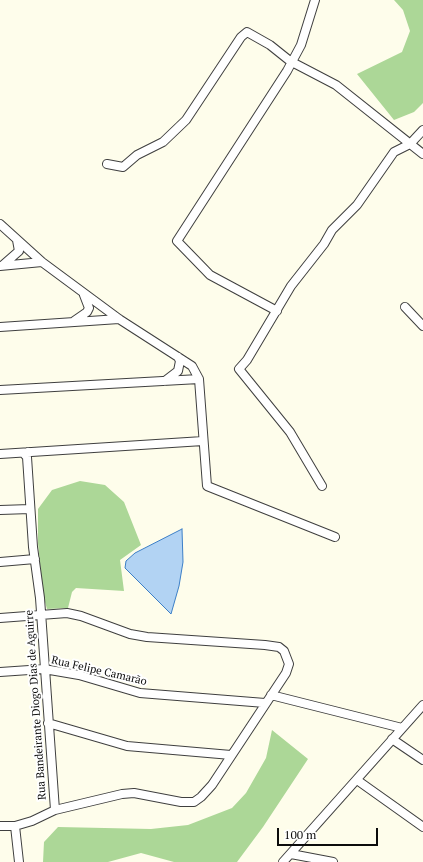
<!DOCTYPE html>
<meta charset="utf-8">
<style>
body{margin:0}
#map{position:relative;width:423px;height:862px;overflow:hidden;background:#fefdeb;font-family:"PT Serif",serif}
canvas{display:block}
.scale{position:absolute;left:277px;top:828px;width:101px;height:18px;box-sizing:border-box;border:2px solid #0c0c0c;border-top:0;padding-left:5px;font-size:12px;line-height:14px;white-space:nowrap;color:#0c0c0c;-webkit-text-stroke:3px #fff;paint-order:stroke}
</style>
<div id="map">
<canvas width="423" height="862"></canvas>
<div class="scale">100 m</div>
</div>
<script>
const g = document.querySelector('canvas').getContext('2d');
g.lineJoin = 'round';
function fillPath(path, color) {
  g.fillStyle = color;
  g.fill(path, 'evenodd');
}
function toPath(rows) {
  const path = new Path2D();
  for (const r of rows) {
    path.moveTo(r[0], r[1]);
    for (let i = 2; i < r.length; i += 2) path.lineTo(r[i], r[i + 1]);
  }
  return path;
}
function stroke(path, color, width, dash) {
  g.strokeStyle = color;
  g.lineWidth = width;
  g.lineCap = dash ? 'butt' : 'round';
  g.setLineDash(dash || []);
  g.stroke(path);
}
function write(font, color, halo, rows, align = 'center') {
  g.font = font + ' "PT Serif",serif';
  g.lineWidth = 4;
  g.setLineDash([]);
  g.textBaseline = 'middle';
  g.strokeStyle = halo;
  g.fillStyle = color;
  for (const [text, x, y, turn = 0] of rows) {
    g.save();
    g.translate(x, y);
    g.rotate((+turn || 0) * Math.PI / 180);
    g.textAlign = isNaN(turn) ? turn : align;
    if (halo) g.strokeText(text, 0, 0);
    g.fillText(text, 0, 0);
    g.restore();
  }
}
const forest = toPath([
 [394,0,423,0,423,103,414,112,394,120,357,74,402,52,410,31,403,10],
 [80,481,105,485,124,502,141,545,120,560,124,591,76,588,72,592,68,608,47,609,43,595,38,543,38,509,52,490],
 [272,730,308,759,263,827,237,862,174,862,141,853,108,862,43,862,44,842,58,827,151,829,188,825,232,808,246,793,266,758]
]);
const water = toPath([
 [182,529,183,562,179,586,171,614,125,568,126,561,135,553,182,529]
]);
const minor = toPath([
 [107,164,123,167,137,155,163,142,186,120,241,37,247,32,270,45,290,61,336,85,423,154],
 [0,224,42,262,119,319,192,366,199,379,207,486,335,537],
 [3,265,19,251,17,240],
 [0,266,42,262],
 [405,307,423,326],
 [277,311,210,275,177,241,287,71,301,45,315,0],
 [74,321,87,312,89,308,84,295],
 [0,327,119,319],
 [165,381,178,371,180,361,178,357],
 [0,390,199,379],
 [28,452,25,455,27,457,33,547,40,598,55,810],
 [0,454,203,441],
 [322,486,290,432,239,369,247,360,291,286,324,244,332,230,357,205,394,152,410,144,423,130],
 [0,510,30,509],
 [0,562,35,559],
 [0,618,67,613,81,616,130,634,147,637,265,645,279,647,284,651,289,664,286,673,212,785,201,797,194,802,181,802,134,793,122,794,55,810,32,821,15,826,0,826],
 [0,672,44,669,79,675,140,693,265,703],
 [271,695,402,728],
 [48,723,127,746,231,755],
 [392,739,423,760],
 [357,780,423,827],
 [15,826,19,862],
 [291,854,333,862],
 [283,862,423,705]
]);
const streetNames = [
 ["Rua Felipe Camarão",99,671,13],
 ["Rua Bandeirante Diogo Dias de Aguirre",36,705,-94]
];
fillPath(forest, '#acd797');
fillPath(water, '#b2d3f3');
stroke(water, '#3c7fc7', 1);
stroke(minor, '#3f3f3f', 10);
stroke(minor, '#fff', 8);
write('11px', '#0c0c0c', '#fff', streetNames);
</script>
